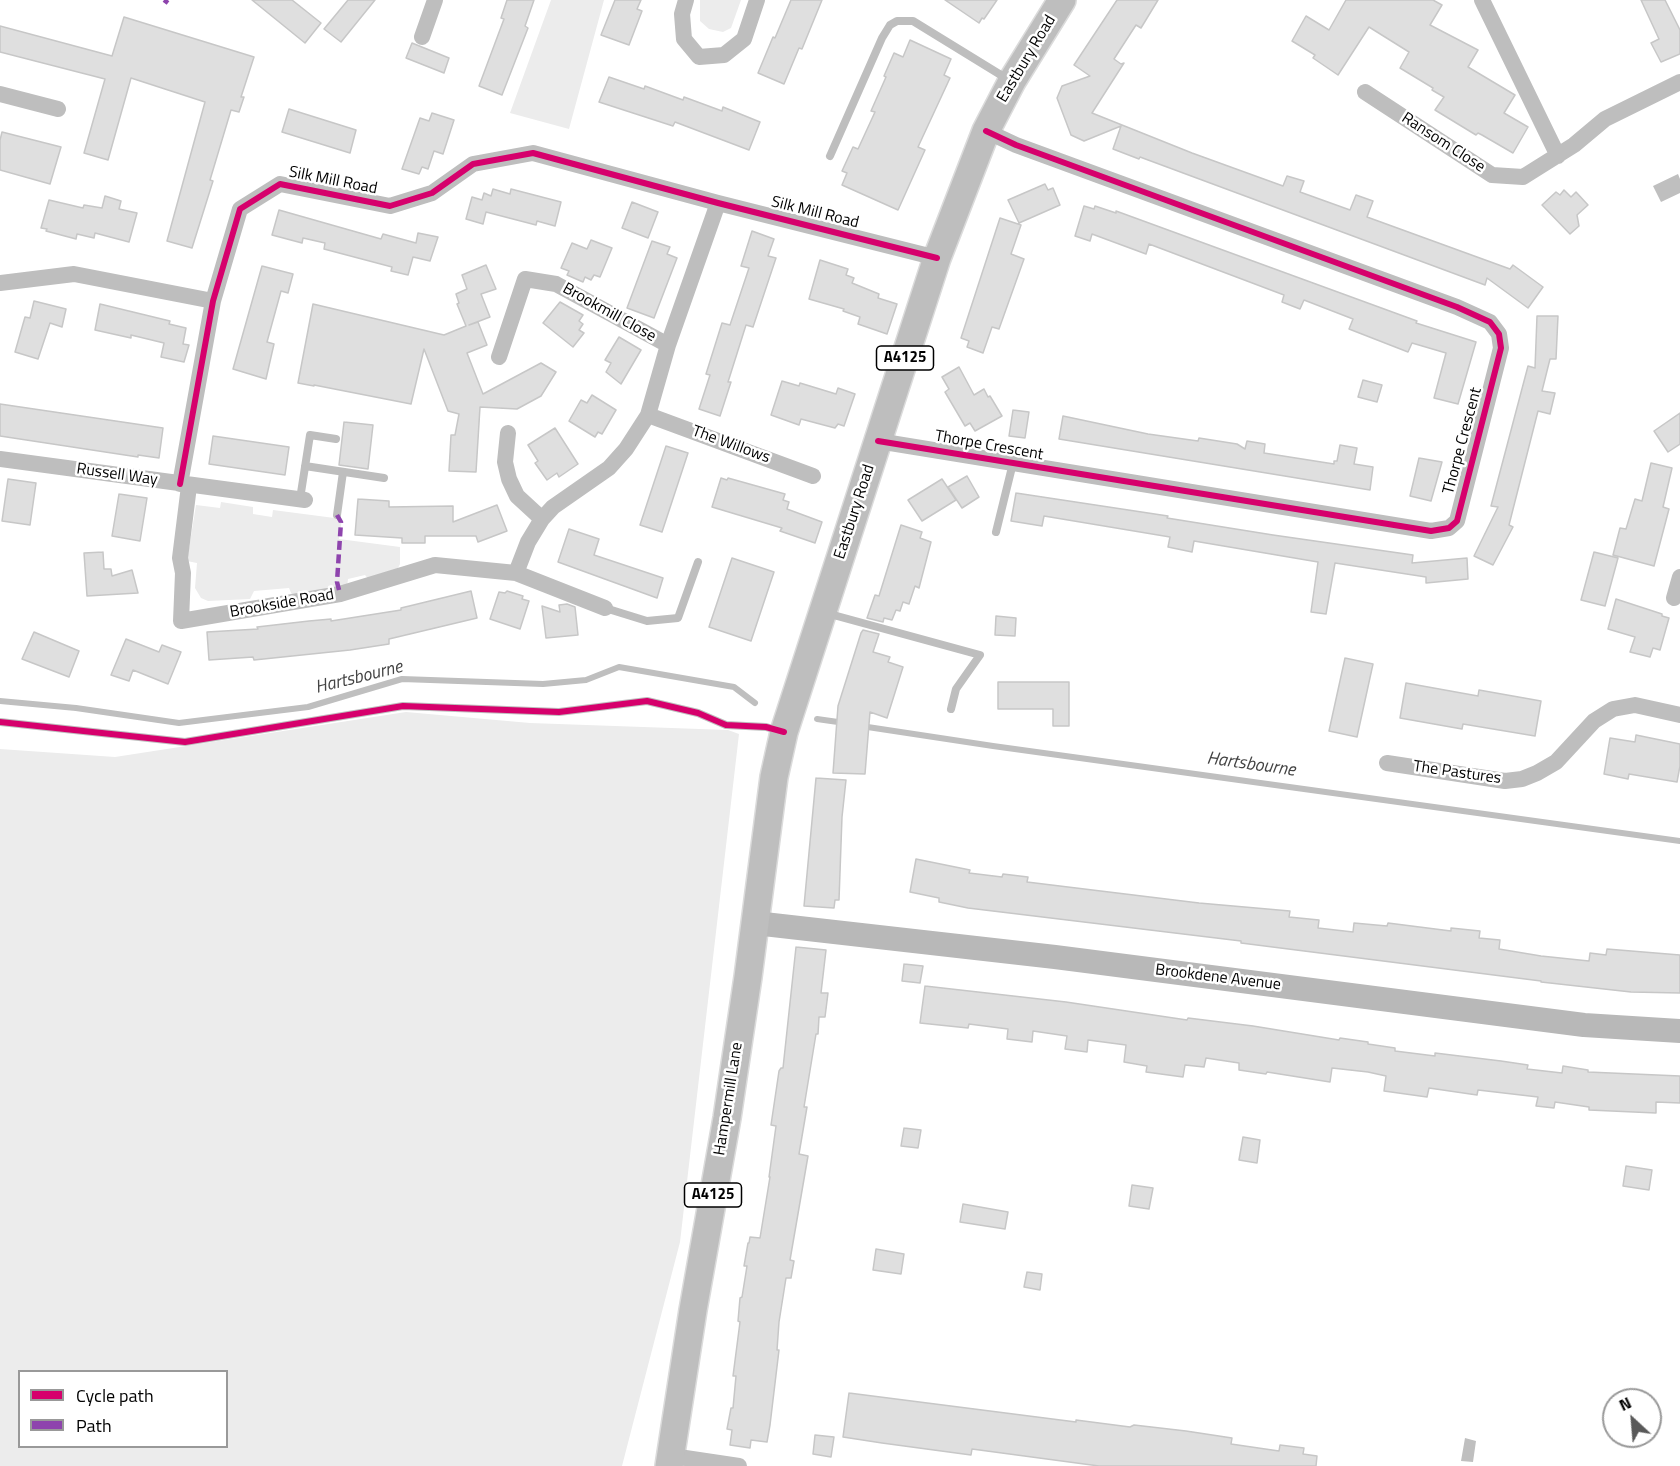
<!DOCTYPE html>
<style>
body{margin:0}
#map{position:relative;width:1680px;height:1466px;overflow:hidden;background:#fff;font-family:"Titillium Web",sans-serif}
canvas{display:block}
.legend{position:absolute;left:18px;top:1370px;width:210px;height:78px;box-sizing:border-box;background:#fff;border:2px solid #999;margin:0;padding:8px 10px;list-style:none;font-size:18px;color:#000}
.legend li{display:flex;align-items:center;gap:12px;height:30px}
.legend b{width:30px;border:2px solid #999}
.north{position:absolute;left:1602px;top:1388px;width:60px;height:60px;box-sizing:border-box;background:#fff;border:2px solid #999;border-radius:50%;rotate:334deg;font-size:16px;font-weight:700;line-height:24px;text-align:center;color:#000}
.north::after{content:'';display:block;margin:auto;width:21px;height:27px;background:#595959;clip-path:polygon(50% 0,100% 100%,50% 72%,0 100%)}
</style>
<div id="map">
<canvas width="1680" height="1466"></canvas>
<ul class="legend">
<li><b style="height:8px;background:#d6006c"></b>Cycle path</li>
<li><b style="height:8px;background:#8e44ad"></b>Path</li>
</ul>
<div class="north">N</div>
</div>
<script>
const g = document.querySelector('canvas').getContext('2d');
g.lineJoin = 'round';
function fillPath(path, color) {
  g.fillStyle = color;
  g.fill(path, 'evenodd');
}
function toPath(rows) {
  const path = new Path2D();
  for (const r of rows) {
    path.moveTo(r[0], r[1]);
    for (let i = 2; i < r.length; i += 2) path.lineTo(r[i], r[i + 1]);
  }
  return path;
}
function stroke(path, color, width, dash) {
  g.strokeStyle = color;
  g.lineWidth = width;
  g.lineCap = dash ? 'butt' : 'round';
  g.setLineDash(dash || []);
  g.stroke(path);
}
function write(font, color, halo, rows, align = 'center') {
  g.font = font + ' "Titillium Web",sans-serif';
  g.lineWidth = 5;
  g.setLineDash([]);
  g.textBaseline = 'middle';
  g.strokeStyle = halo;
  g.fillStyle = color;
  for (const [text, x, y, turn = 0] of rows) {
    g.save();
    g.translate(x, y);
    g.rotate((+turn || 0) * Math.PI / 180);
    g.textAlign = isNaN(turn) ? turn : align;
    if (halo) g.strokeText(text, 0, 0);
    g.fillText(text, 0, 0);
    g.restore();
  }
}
const green = toPath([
 [551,0,604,0,569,129,510,113],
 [700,0,741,0,731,28,723,32,709,29,700,21],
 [221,502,253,507,253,514,272,517,273,510,342,519,339,539,400,547,400,564,397,570,370,581,365,575,348,579,347,587,292,595,289,588,254,591,250,599,208,601,201,598,195,588,197,563,187,561,196,505,220,508],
 [406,712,530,723,728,730,739,734,680,1242,622,1466,0,1466,0,749,115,757],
 [20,1372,226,1372,226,1446,20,1446]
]);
const water = toPath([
 [1678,174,1680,179,1680,193,1661,202,1653,186],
 [1465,1438,1476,1441,1473,1462,1461,1461]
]);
const stream = toPath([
 [0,701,76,708,179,723,308,707,402,679,543,684,586,680,619,667,734,687,755,703],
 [817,719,845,723],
 [861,726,993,746,1680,841]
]);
const building = toPath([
 [252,0,292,0,321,23,305,43,252,0],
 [348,0,375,0,341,42,324,29,348,0],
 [507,0,534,0,525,26,528,28,502,95,479,86,504,19,501,18,507,0],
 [615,0,641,0,637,9,642,11,629,45,601,35,615,0],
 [791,0,822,0,802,49,799,48,784,84,758,73,773,37,775,38,791,0],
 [945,0,997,0,984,19,982,18,979,23,945,0],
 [1117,0,1158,0,1141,28,1136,25,1114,59,1121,64,1124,63,1092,113,1192,153,1283,186,1287,176,1304,181,1300,192,1350,210,1356,195,1373,201,1367,217,1510,269,1513,265,1543,287,1528,308,1487,278,1485,285,1140,157,1139,159,1113,149,1121,126,1084,141,1071,135,1057,98,1062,86,1090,76,1074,65,1117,0],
 [1346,0,1433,0,1442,5,1430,25,1478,50,1468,67,1515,95,1504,113,1528,127,1513,153,1482,135,1478,133,1476,135,1435,110,1444,97,1432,90,1433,88,1400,68,1409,52,1369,27,1338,75,1313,58,1315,55,1292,41,1306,16,1329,30,1346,0],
 [1641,0,1665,0,1680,30,1680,54,1661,62,1651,43,1659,39,1641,0],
 [124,17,254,57,241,97,244,97,239,112,231,110,210,180,213,181,192,248,167,241,205,102,131,78,108,160,84,153,105,79,0,52,0,26,112,56,124,17],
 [910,40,951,59,944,75,950,78,918,147,925,150,898,210,842,185,847,173,842,171,853,147,858,149,875,112,871,111,886,77,884,76,894,53,903,57,910,40],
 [412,43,449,58,444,73,406,58,412,43],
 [609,77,644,89,645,86,683,100,684,97,722,111,723,107,760,122,749,150,675,122,673,126,599,102,609,77],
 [289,109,356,130,350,153,282,132,289,109],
 [432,113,454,120,443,154,434,151,428,169,422,167,419,174,402,169,420,118,429,121,432,113],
 [2,132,61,147,50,184,0,170,0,140,2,132],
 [1045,184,1048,190,1053,188,1060,205,1019,223,1008,200,1045,184],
 [493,189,510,194,511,189,561,202,555,226,537,221,536,225,486,212,483,224,466,219,472,197,482,200,484,193,491,196,493,189],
 [1564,190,1571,197,1576,192,1588,205,1577,215,1579,226,1570,234,1542,205,1556,192,1560,195,1564,190],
 [105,196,121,201,119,209,137,213,129,242,95,233,94,238,77,234,76,239,46,231,47,229,41,228,49,200,83,208,84,205,102,208,105,196],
 [632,202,658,212,648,238,622,228,632,202],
 [1084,206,1094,209,1095,206,1116,213,1116,211,1417,321,1416,323,1476,342,1458,404,1434,398,1446,353,1412,343,1408,352,1349,329,1353,319,1304,300,1300,309,1282,302,1284,295,1149,244,1146,254,1092,234,1090,241,1075,236,1084,206],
 [279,210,381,239,383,234,416,243,418,233,438,237,430,261,413,257,408,275,391,271,392,267,324,249,325,243,303,238,302,243,272,235,279,210],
 [1000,218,1021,225,1011,254,1024,259,999,329,992,327,983,353,967,347,969,341,961,338,1000,218],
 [752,231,774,239,768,256,776,258,753,327,746,325,728,382,731,382,720,416,699,409,710,375,706,374,722,323,730,325,749,268,741,266,752,231],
 [591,240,612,248,600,277,594,275,591,280,585,277,583,282,567,275,569,271,561,268,572,243,587,249,591,240],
 [652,241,670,247,667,254,677,258,654,318,627,308,652,241],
 [820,260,848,269,846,275,854,278,852,283,879,294,878,298,897,304,887,334,858,324,860,317,843,311,844,309,809,299,820,260],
 [486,265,496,289,481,294,490,317,469,325,478,322,487,345,467,353,483,394,541,363,556,372,541,396,517,409,480,407,476,472,449,471,451,435,455,435,459,414,448,411,424,349,411,404,314,385,314,386,298,383,313,304,444,335,466,326,457,304,459,303,456,294,467,289,462,275,486,265],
 [262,266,293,274,288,293,281,291,267,342,274,344,266,379,233,369,262,266],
 [34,301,66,309,62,327,50,323,38,359,15,352,25,317,30,318,34,301],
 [560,302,583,315,579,321,583,324,579,330,584,333,573,347,543,323,560,302],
 [100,304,170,321,169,324,186,328,183,344,189,345,184,362,161,357,164,343,131,335,131,338,95,330,100,304],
 [1537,316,1558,316,1556,359,1550,359,1542,391,1555,393,1550,414,1538,411,1509,525,1513,527,1493,565,1474,556,1498,507,1491,506,1528,366,1535,368,1537,316],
 [619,337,641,350,621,384,606,372,611,363,605,360,619,337],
 [959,367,974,395,984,389,988,397,990,396,1002,416,975,431,970,423,965,426,945,392,949,389,942,377,959,367],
 [1363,380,1382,385,1377,402,1358,397,1363,380],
 [782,381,799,386,800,383,836,394,838,388,855,394,844,426,838,424,835,428,801,419,799,425,771,415,782,381],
 [592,395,616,410,602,434,598,432,595,437,569,421,581,400,587,403,592,395],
 [0,404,163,428,159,458,138,455,138,457,0,436,0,404],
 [1013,410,1029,412,1025,438,1009,436,1013,410],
 [1680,413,1680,444,1668,452,1654,431,1680,413],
 [1063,416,1148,434,1198,441,1199,438,1237,444,1245,449,1247,441,1265,444,1264,453,1334,464,1334,461,1337,461,1340,445,1357,448,1354,464,1373,467,1370,490,1059,439,1063,416],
 [344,422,373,425,368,469,339,465,344,422],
 [555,428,578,464,559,477,557,473,547,480,535,463,538,461,528,445,555,428],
 [213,436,289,447,285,475,209,464,213,436],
 [666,446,688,453,662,532,640,525,666,446],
 [1419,458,1442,462,1431,501,1410,496,1419,458],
 [1651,463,1672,468,1663,507,1669,509,1654,566,1613,555,1620,528,1626,529,1635,499,1642,501,1651,463],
 [967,476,979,497,962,508,948,487,967,476],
 [721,478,727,480,728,478,785,494,783,500,789,502,787,509,822,522,815,543,780,531,782,528,712,507,721,478],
 [8,479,36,483,30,525,2,521,8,479],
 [942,479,956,500,922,521,908,500,942,479],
 [1016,493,1168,516,1167,518,1273,535,1413,555,1412,563,1467,558,1468,579,1426,583,1426,577,1335,563,1326,614,1311,612,1318,562,1194,541,1192,552,1168,547,1170,537,1044,516,1042,526,1011,521,1016,493],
 [119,494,147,498,140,541,112,536,119,494],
 [358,499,389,501,389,507,453,506,453,522,497,505,507,531,478,542,476,536,425,536,425,543,402,543,402,538,355,535,358,499],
 [901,525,922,532,920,538,931,542,919,588,915,586,909,604,903,602,900,611,896,610,892,620,884,618,883,622,867,618,875,595,879,596,901,525],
 [569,529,599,539,594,555,663,578,657,598,558,562,569,529],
 [103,552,104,569,111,569,112,576,132,570,138,593,87,596,84,553,103,552],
 [1594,552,1618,558,1605,606,1581,600,1594,552],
 [732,558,774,572,751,641,709,627,732,558],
 [471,591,477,618,389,639,389,644,350,650,254,660,253,657,209,660,207,632,258,629,257,627,309,621,331,619,331,621,401,610,401,608,471,591],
 [507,591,523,596,522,599,529,601,520,629,490,619,499,592,505,593,507,591],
 [1616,599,1662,614,1662,616,1669,618,1660,650,1653,648,1650,657,1630,652,1635,637,1608,629,1616,599],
 [567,604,575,607,578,635,546,638,542,606,560,612,559,605,567,604],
 [996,616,1016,618,1015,636,995,635,996,616],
 [863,630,879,634,873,652,890,657,888,662,903,667,887,718,870,712,865,774,833,773,838,706,861,633,863,630],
 [34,632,79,651,69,677,22,659,34,632],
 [126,639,159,652,162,645,181,652,168,684,133,670,129,681,111,675,126,639],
 [1345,658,1373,664,1357,737,1329,731,1345,658],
 [998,682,1069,682,1069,726,1053,726,1053,709,998,709,998,682],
 [1406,683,1478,696,1479,690,1541,701,1535,736,1463,724,1462,729,1400,718,1406,683],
 [1636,735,1680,744,1680,766,1677,782,1629,774,1628,779,1604,774,1610,738,1635,742,1636,735],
 [816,778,846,780,842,817,839,900,835,900,834,908,804,906,816,778],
 [916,859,970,870,969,873,1002,877,1003,874,1028,877,1027,882,1199,903,1290,911,1289,917,1319,920,1318,928,1353,932,1354,923,1387,926,1388,923,1451,931,1451,928,1480,931,1479,938,1500,940,1499,949,1541,956,1589,961,1590,953,1606,955,1607,949,1680,955,1680,993,1631,992,1541,982,1541,981,1241,943,1241,941,968,908,939,902,939,898,910,892,916,859],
 [796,947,826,950,821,993,828,993,825,1017,819,1017,818,1034,816,1034,804,1107,807,1107,799,1154,808,1156,790,1260,794,1261,791,1278,786,1278,779,1322,777,1350,779,1350,770,1425,767,1442,751,1440,750,1448,730,1445,732,1430,727,1429,731,1408,733,1408,736,1376,733,1376,740,1322,738,1321,740,1298,742,1297,747,1266,744,1266,748,1243,749,1243,750,1237,760,1238,770,1177,769,1177,776,1126,771,1125,779,1071,781,1068,783,1068,796,947],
 [904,964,923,966,920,983,902,981,904,964],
 [925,986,1066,1002,1187,1020,1188,1018,1253,1026,1339,1040,1340,1038,1368,1042,1368,1044,1395,1048,1395,1051,1435,1056,1435,1053,1501,1061,1528,1065,1527,1069,1562,1073,1563,1066,1588,1070,1588,1072,1680,1076,1680,1103,1656,1102,1656,1113,1589,1110,1589,1107,1555,1102,1554,1108,1536,1106,1538,1097,1478,1090,1477,1095,1429,1088,1427,1097,1384,1091,1386,1076,1368,1072,1332,1068,1330,1082,1267,1072,1266,1074,1239,1070,1239,1063,1206,1058,1204,1067,1185,1065,1183,1077,1146,1072,1147,1066,1124,1062,1126,1045,1088,1040,1087,1052,1065,1049,1067,1036,1033,1031,1032,1042,1007,1039,1008,1029,969,1024,968,1028,920,1023,925,986],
 [904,1128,921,1130,918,1148,901,1146,904,1128],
 [1243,1137,1260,1140,1257,1163,1239,1160,1243,1137],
 [1626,1166,1652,1170,1649,1190,1623,1186,1626,1166],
 [1132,1185,1153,1188,1149,1209,1129,1206,1132,1185],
 [963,1204,1008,1212,1005,1229,960,1222,963,1204],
 [876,1249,904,1254,901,1274,873,1270,876,1249],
 [1027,1272,1042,1274,1040,1290,1024,1287,1027,1272],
 [849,1393,1076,1422,1076,1420,1130,1427,1134,1425,1186,1431,1232,1438,1231,1444,1279,1451,1280,1445,1304,1448,1303,1454,1317,1456,1316,1466,1099,1466,972,1449,971,1455,882,1443,843,1437,849,1393],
 [815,1435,834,1437,831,1457,813,1454,815,1435]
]);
const lane = toPath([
 [830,156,882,38,890,25,897,21,913,21,1009,80],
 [305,466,384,478],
 [300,499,310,435,336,439],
 [337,515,343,472],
 [996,532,1013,463],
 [605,608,647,621,678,618,698,562],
 [826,613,980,655,956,689,951,709],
 [0,722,185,742,403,706,559,712,647,701,698,713,726,725,766,727,780,731]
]);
const street = toPath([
 [686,0,682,14,684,39,699,57,724,55,744,39,757,0],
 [1482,0,1558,156],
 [422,37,435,0],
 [1365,92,1492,175,1523,177,1574,145,1605,119,1680,82],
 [0,94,58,109],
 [0,283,74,274,213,301],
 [499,357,525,279,556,284,668,345],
 [648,415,813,476],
 [508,433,505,462,509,479,517,496,542,519],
 [878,441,1431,531,1449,528,1457,521,1501,348,1499,334,1490,322,1457,307,1016,145,986,131],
 [0,459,305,500],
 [180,484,213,301,240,209,280,184,390,206,432,193,473,164,533,153,718,203,937,258],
 [189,486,180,558,183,573,181,621,340,594,435,565,516,573,605,608],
 [516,573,528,542,542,519,553,507,609,468,626,449,648,415,668,345,718,203],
 [1674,598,1680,577],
 [1387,763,1505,781,1522,779,1537,773,1556,762,1594,721,1613,709,1635,705,1680,715],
 [672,1456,739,1466]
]);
const secondary = toPath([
 [755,923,1055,957,1584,1025,1680,1031]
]);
const primary = toPath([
 [669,1466,693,1310,727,1118,748,977,774,777,784,732,937,258,986,131,1012,81,1062,0]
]);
const quiet = toPath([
 [164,0,168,3],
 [337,515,341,522,337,582,340,594]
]);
const cycleway = toPath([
 [878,441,1431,531,1449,528,1457,521,1501,348,1499,334,1490,322,1457,307,1016,145,986,131],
 [180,484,213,301,240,209,280,184,390,206,432,193,473,164,533,153,718,203,937,258],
 [0,722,185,742,403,706,559,712,647,701,698,713,726,725,766,727,784,732]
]);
const shields = [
 [905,358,57],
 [713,1195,57]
];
const shieldNames = [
 ["A4125",905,358],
 ["A4125",713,1195]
];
const streetNames = [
 ["Eastbury Road",1027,59,-59],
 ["Ransom Close",1443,143,33],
 ["Silk Mill Road",333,181,11],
 ["Silk Mill Road",815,213,14],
 ["Brookmill Close",609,313,29],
 ["Thorpe Crescent",1463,441,-75],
 ["The Willows",731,445,20],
 ["Thorpe Crescent",989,446,10],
 ["Russell Way",117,475,8],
 ["Eastbury Road",855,512,-72],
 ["Brookside Road",282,604,-10],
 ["The Pastures",1457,773,8],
 ["Brookdene Avenue",1218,978,7],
 ["Hampermill Lane",729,1099,-81]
];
const waterNames = [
 ["Hartsbourne",359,678,-14],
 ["Hartsbourne",1251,765,8]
];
fillPath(green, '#ececec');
fillPath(water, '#bfbfbf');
stroke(stream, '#bfbfbf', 6);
fillPath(building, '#dfdfdf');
stroke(building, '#c7c7c7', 1.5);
stroke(primary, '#dbdbdb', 30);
stroke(lane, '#bebebe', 8);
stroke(street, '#bebebe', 16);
stroke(secondary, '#b8b8b8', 24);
stroke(primary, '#bebebe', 27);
stroke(quiet, '#8e44ad', 4.5, [9, 4.5]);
stroke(cycleway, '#d6006c', 6);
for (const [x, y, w] of shields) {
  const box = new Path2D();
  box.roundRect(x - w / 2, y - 12, w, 24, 4.5);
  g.fillStyle = '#fff';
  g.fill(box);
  stroke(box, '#000', 1.5);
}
write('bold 15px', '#000', null, shieldNames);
write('16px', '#000', '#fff', streetNames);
write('italic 18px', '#444', '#fff', waterNames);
</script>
